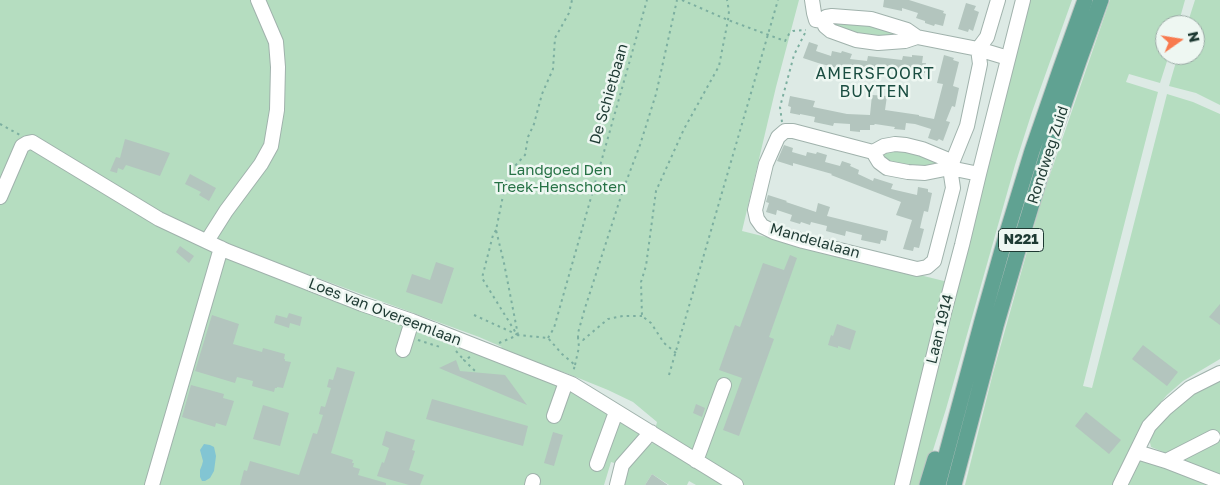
<!DOCTYPE html>
<style>
body{margin:0}
#map{position:relative;width:1220px;height:485px;overflow:hidden;background:#ddeae5;font-family:"Golos Text",sans-serif}
canvas{display:block}
.north{position:absolute;left:1155px;top:15px;width:50px;height:50px;box-sizing:border-box;background:#eef7f2;border:1px solid #9baba6;border-radius:50%;rotate:77deg;font-size:14px;font-weight:700;line-height:20px;text-align:center;color:#1e3a33}
.north::after{content:'';display:block;margin:auto;width:18px;height:22px;background:#f87a4e;clip-path:polygon(50% 0,100% 100%,50% 72%,0 100%)}
</style>
<div id="map">
<canvas width="1220" height="485"></canvas>
<div class="north">N</div>
</div>
<script>
const g = document.querySelector('canvas').getContext('2d');
g.lineJoin = 'round';
function fillPath(path, color) {
  g.fillStyle = color;
  g.fill(path, 'evenodd');
}
function toPath(rows) {
  const path = new Path2D();
  for (const r of rows) {
    path.moveTo(r[0], r[1]);
    for (let i = 2; i < r.length; i += 2) path.lineTo(r[i], r[i + 1]);
  }
  return path;
}
function stroke(path, color, width, dash) {
  g.strokeStyle = color;
  g.lineWidth = width;
  g.lineCap = dash ? 'butt' : 'round';
  g.setLineDash(dash || []);
  g.stroke(path);
}
function write(font, color, halo, rows, align = 'center') {
  g.font = font + ' "Golos Text",sans-serif';
  g.lineWidth = 5;
  g.setLineDash([]);
  g.textBaseline = 'middle';
  g.strokeStyle = halo;
  g.fillStyle = color;
  for (const [text, x, y, turn = 0] of rows) {
    g.save();
    g.translate(x, y);
    g.rotate((+turn || 0) * Math.PI / 180);
    g.textAlign = isNaN(turn) ? turn : align;
    if (halo) g.strokeText(text, 0, 0);
    g.fillText(text, 0, 0);
    g.restore();
  }
}
const green = toPath([
 [0,0,799,0,776,87,742,231,948,282,899,485,744,485,663,435,659,432,656,426,657,422,633,402,608,390,566,373,496,350,502,347,479,337,222,243,400,323,549,381,625,417,643,432,618,464,611,462,604,485,0,485],
 [1030,0,1072,0,1032,112,1015,165,946,409,922,485,907,485,1005,94],
 [1110,0,1185,0,1178,25,1165,25,1165,55,1169,55,1160,83,1129,74,1126,82,1158,92,1083,386,1092,388,1167,94,1193,102,1220,114,1220,359,1183,381,1167,395,1154,410,1142,428,1113,485,965,485,993,373,1042,198],
 [1195,0,1220,0,1220,105,1196,93,1169,86,1178,55,1195,55,1195,25,1187,25],
 [828,21,869,22,906,33,890,39,838,32],
 [897,147,946,165,901,168,881,156,883,149],
 [1220,379,1220,475,1151,447,1149,438,1150,435,1176,406,1200,389],
 [655,442,730,485,696,485,689,481,687,485,669,485,652,474,645,485,621,485,625,468,647,446],
 [1145,459,1214,485,1125,485,1137,461]
]);
const water = toPath([
 [204,444,210,445,214,447,216,456,214,471,210,478,205,481,202,481,200,477,200,470,202,465,203,461,200,450]
]);
const building = toPath([
 [884,0,909,0,944,11,943,13,946,14,943,26,935,24,934,26,925,23,925,21,916,18,918,13,902,8,902,11,883,7],
 [966,3,976,6,974,10,979,12,973,31,969,29,968,32,958,29],
 [809,42,818,45,816,51,831,56,832,51,841,53,842,51,852,54,850,59,867,61,868,56,902,60,903,56,912,57,912,55,923,56,922,63,926,63,925,73,894,69,893,70,891,70,891,73,845,69,845,70,818,63,803,58],
 [944,55,954,58,953,60,959,62,953,86,959,88,955,107,952,106,946,121,950,122,943,141,939,139,937,141,928,138,931,129,915,124,906,123,905,130,894,129,895,127,875,124,874,125,870,125,870,130,860,130,860,132,850,131,850,124,834,123,833,126,814,122,815,117,800,114,800,115,790,113,791,107,788,106,790,96,815,101,813,107,847,114,870,115,872,95,887,96,885,110,919,115,919,116,934,119,943,84,937,83],
 [125,139,170,153,160,176,126,165,123,170,118,168,117,173,110,171,116,157,120,158],
 [784,145,793,148,792,152,806,156,807,152,816,154,817,152,827,155,825,162,840,166,842,161,851,164,850,166,859,170,858,174,873,181,874,178,893,184,891,189,917,195,918,187,928,189,928,192,932,193,928,212,924,211,922,219,920,228,924,229,919,248,914,247,913,251,903,249,912,220,896,215,901,202,831,175,832,174,793,163,793,166,777,161],
 [190,174,216,188,209,201,199,195,201,192,185,184],
 [768,195,787,201,786,202,816,212,818,203,830,207,827,216,888,231,886,241,881,240,880,244,861,240,862,235,846,231,845,236,826,231,827,226,811,222,810,225,801,222,800,224,790,221,792,215,777,210,776,215,766,212,769,203,766,202],
 [180,246,194,256,189,263,176,252],
 [790,255,797,258,769,337,774,339,739,436,723,430,742,378,719,370,735,325,740,327,763,263,784,270],
 [436,262,454,268,442,304,406,292,412,274,430,280],
 [1220,304,1220,325,1209,317],
 [289,313,302,317,300,326,290,323,289,328,274,323,276,315,287,318],
 [212,315,239,324,233,344,262,352,263,348,285,354,284,359,285,359,285,361,291,362,283,388,277,387,277,388,275,388,274,392,252,386,253,381,237,377,235,383,195,371],
 [837,324,856,331,850,350,838,346,838,348,828,345,831,335,833,336],
 [1143,345,1178,372,1167,386,1132,359],
 [456,360,460,371,505,375,527,405,439,368],
 [337,367,355,372,331,453,353,460,352,463,354,463,353,467,360,469,358,475,386,483,386,485,240,485,244,470,247,471,250,461,299,475,313,433,317,434,323,415,319,414,321,406,325,407,331,388,327,387,329,379,333,380],
 [191,385,224,394,223,398,234,401,226,426,216,423,215,427,182,417],
 [432,399,528,426,523,446,426,419],
 [696,404,705,408,702,417,693,413],
 [263,405,289,413,280,446,253,439],
 [1086,412,1121,440,1109,454,1075,426],
 [386,431,415,440,412,450,415,451,409,470,424,475,420,485,409,485,377,476,382,462,384,463,389,448,382,445],
 [553,432,563,435,554,466,544,463],
 [652,474,668,485,645,485]
]);
const path = toPath([
 [682,0,728,20,785,41,789,34,793,31,806,30],
 [782,122,780,107,794,55,806,31],
 [0,124,20,135],
 [496,230,493,235,482,278,516,333],
 [474,315,518,335],
 [518,335,504,263,496,230,506,181,513,168,525,155,528,137,534,124,542,94,553,69,555,38,569,13,572,0],
 [548,338,554,328,647,0],
 [578,338,578,333,585,308,623,190,640,145,656,94,677,0],
 [418,340,440,347],
 [499,343,518,335,548,338,562,354,575,365,573,372],
 [456,351,464,360],
 [676,353,664,343,651,323,642,316,641,282,646,266,656,191,684,129,719,66,728,20,729,11,727,0],
 [470,357,464,360,476,372],
 [575,365,579,347,578,338,583,340,608,319,623,316,642,316],
 [669,375,778,0]
]);
const minor = toPath([
 [812,0,814,13,816,20,823,21,825,26,831,31,856,40,878,43,905,41,917,37,907,30,871,19,832,16,826,17,823,21],
 [917,37,978,49,987,37,998,0],
 [873,152,793,131,785,131,778,137,766,164,755,210,757,219,762,226,774,232,803,241,917,269,927,267,934,261,953,188,950,168,946,159,922,149,906,145,895,144,884,146,873,152,879,162,887,168,908,172,925,173,950,168,979,174],
 [950,168,967,126,980,64,978,49,1008,58],
 [0,197,22,146,27,143,32,142,159,219,227,251,362,304,412,321,572,384,736,485],
 [207,241,226,211,261,164,271,146,277,110,278,67,276,42,258,0],
 [403,350,412,321],
 [554,416,566,382],
 [1137,452,1166,461,1220,482],
 [696,461,724,385],
 [1166,461,1213,437],
 [597,464,616,412],
 [152,485,221,248],
 [532,485,533,481],
 [617,485,622,465,651,432],
 [902,485,944,313,962,245,979,174,1023,0],
 [1120,485,1149,426,1166,408,1190,388,1220,373]
]);
const major = toPath([
 [927,485,935,459],
 [938,485,982,321,1006,236,1032,151,1060,70,1085,0],
 [954,485,996,326,1024,230,1050,145,1079,61,1101,0]
]);
const shields = [
 [1021,240,45]
];
const shieldNames = [
 ["N221",1021,240]
];
const streetNames = [
 ["De Schietbaan",609,94,-74],
 ["Rondweg Zuid",1048,155,-72],
 ["Mandelalaan",815,241,16],
 ["Loes van Overeemlaan",385,312,21],
 ["Laan 1914",940,329,-76]
];
const parkNames = [
 ["Landgoed Den",560,170],
 ["Treek-Henschoten",560,187]
];
const neighbourhoodNames = [
 ["AMERSFOORT",875,74],
 ["BUYTEN",875,92]
];
fillPath(green, '#b5ddc0');
fillPath(water, '#82c5d3');
fillPath(building, '#b3c5be');
stroke(minor, '#a0b2ac', 16);
stroke(major, '#bcc4c2', 17);
stroke(path, '#7cafa0', 2, [2.5, 4]);
stroke(minor, '#fff', 14);
stroke(major, '#60a292', 15);
for (const [x, y, w] of shields) {
  const box = new Path2D();
  box.roundRect(x - w / 2, y - 11.5, w, 23, 4);
  g.fillStyle = '#eef7f2';
  g.fill(box);
  stroke(box, '#1e3a33', 1);
}
write('bold 14px', '#1e3a33', null, shieldNames);
write('15px', '#1e3a33', '#eef7f2', streetNames);
write('15px', '#277246', '#eef7f2', parkNames);
g.letterSpacing = '1px';
write('16px', '#1a4d41', '#eef7f2', neighbourhoodNames);
g.letterSpacing = '0px';
</script>
